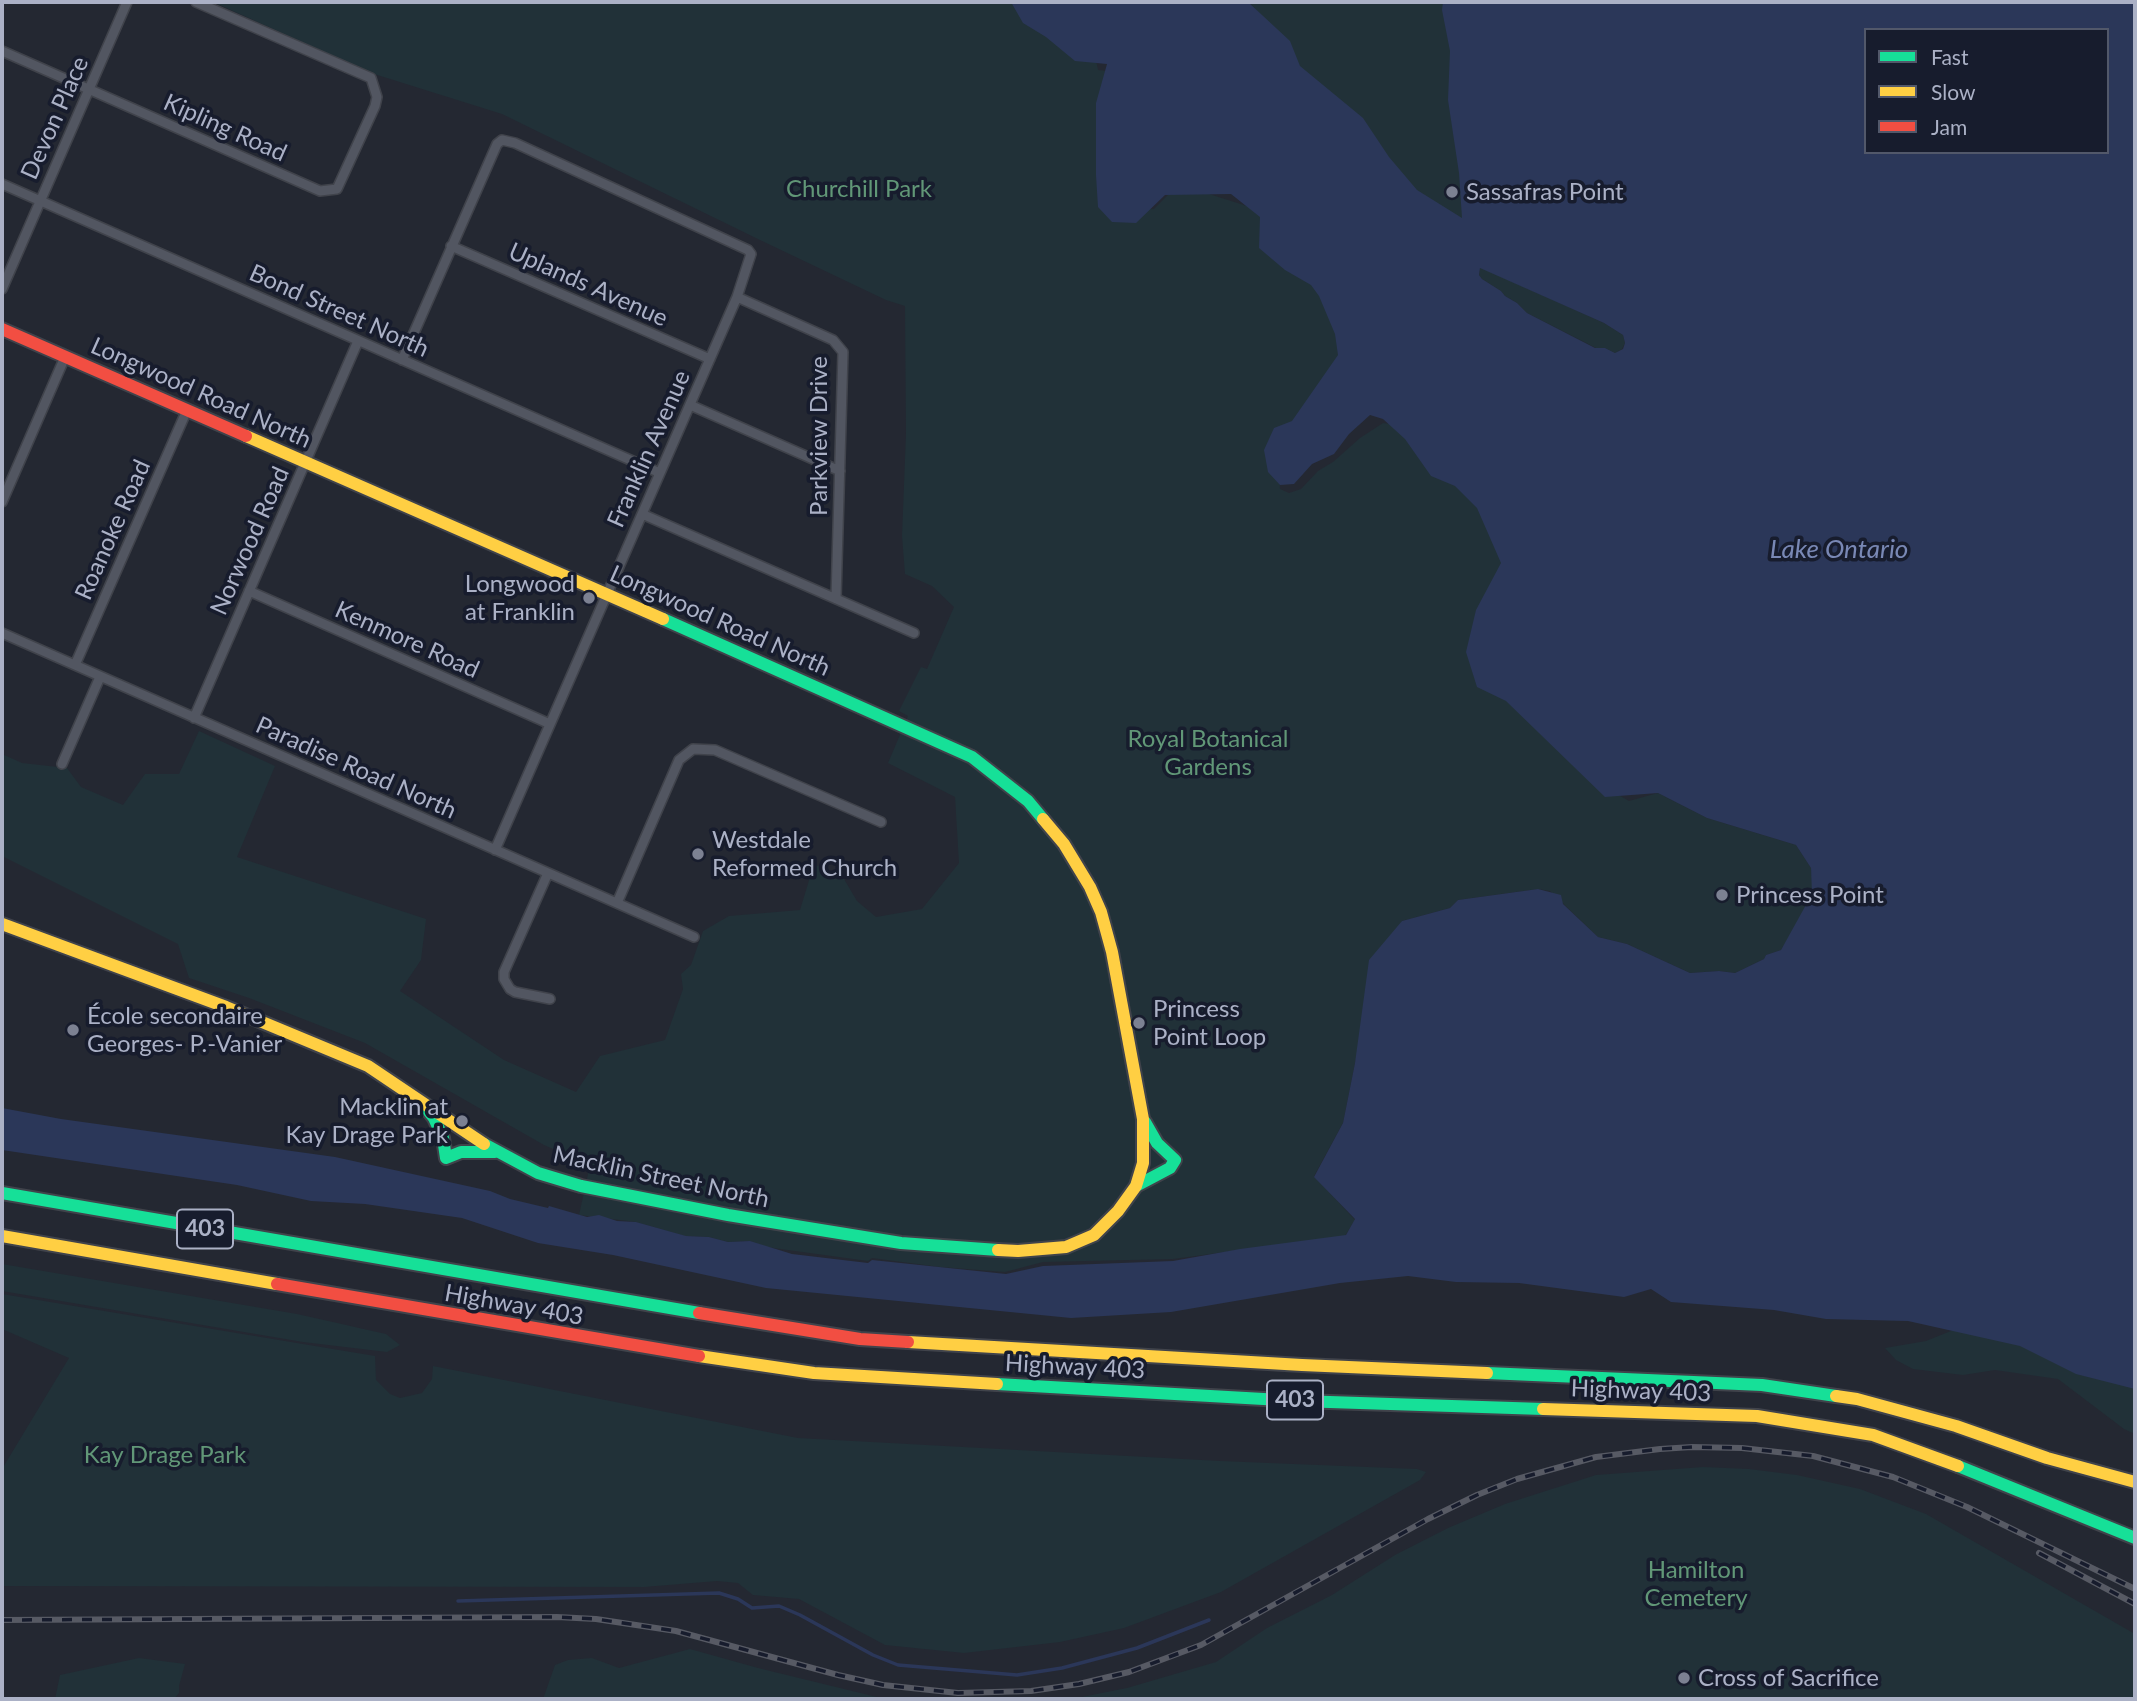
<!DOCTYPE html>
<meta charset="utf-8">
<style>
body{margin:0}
#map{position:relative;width:2137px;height:1701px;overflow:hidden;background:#242832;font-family:Lato,sans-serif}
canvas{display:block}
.frame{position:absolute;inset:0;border:4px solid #abb1c6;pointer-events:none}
.legend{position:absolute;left:1864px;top:28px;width:245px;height:126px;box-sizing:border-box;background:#171c2d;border:2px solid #52586a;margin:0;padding:9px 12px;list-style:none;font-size:21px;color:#abb1c6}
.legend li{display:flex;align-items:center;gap:14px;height:35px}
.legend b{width:35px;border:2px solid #52586a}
</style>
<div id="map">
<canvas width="2137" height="1701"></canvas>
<div class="frame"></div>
<ul class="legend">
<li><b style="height:9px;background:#16e098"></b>Fast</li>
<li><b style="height:9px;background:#ffcf43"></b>Slow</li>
<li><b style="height:9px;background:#f24e42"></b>Jam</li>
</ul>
</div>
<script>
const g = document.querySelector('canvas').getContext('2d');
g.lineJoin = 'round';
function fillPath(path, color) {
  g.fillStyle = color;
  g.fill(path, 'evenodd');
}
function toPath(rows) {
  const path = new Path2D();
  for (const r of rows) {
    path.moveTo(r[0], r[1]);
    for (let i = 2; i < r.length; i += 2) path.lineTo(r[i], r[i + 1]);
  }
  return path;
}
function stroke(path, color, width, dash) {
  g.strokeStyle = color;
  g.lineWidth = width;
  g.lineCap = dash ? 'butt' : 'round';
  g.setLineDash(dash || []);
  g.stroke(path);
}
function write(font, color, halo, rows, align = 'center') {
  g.font = font + ' Lato,sans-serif';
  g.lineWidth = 7;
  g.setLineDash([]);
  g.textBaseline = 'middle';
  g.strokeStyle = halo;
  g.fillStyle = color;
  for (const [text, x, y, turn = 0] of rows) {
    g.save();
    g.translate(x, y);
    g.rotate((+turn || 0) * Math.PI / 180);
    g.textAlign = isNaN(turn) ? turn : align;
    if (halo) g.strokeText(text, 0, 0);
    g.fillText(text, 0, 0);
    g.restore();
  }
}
const green = toPath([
 [213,2,1028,2,1096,60,1098,70,1116,72,1128,210,1154,209,1172,191,1209,194,1250,207,1271,219,1317,291,1344,346,1278,458,1280,489,1289,493,1301,489,1318,471,1333,462,1360,438,1383,423,1390,424,1489,508,1598,783,1629,801,1658,793,1707,818,1796,845,1811,868,1813,884,1812,895,1794,929,1781,950,1766,955,1764,959,1735,973,1719,971,1690,973,1627,944,1598,937,1550,891,1538,889,1458,900,1450,908,1402,921,1355,1063,1343,1123,1314,1176,1355,1220,1345,1236,1173,1259,1043,1262,1005,1272,940,1267,872,1258,868,1261,766,1247,750,1241,728,1242,709,1237,685,1236,636,1222,579,1215,590,1165,544,1145,365,1043,249,998,189,978,178,944,2,856,2,754,22,763,67,768,81,787,123,805,145,774,179,774,199,731,275,766,237,857,426,919,421,960,400,991,504,1060,576,1092,600,1056,665,1040,683,989,681,974,691,965,703,931,729,916,800,910,814,864,844,879,857,901,876,917,922,909,959,863,955,797,888,763,908,716,899,711,921,667,927,669,954,607,932,586,905,574,902,536,906,434,905,306,886,300,760,240,502,114,371,73],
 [1249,2,1457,2,1471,197,1459,233,1324,108,1290,50],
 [1480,267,1604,323,1623,335,1625,343,1622,349,1615,353,1605,348,1596,348,1527,313,1517,303,1505,296,1501,291,1482,279,1479,275],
 [2,1264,297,1314,386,1334,400,1345,387,1352,303,1342,2,1291],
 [2,1294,375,1356,376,1380,390,1394,400,1398,422,1393,432,1379,433,1366,798,1438,1220,1461,1417,1469,1426,1472,1420,1480,1221,1592,1124,1628,1060,1642,964,1653,885,1645,799,1599,753,1595,738,1583,717,1581,644,1587,2,1586,2,1469,69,1358,2,1329],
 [1956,1329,2135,1367,2135,1434,2124,1429,2058,1379,1995,1370,1963,1375,1913,1369,1896,1360,1885,1348,1926,1341],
 [1703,1467,1749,1469,1797,1475,1860,1489,1926,1514,2135,1634,2135,1699,1072,1699,1127,1688,1216,1662,1267,1628,1332,1595,1395,1555,1448,1528,1505,1504,1596,1475],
 [690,1649,758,1668,885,1699,543,1699,555,1665,568,1660,592,1658,619,1668],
 [139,1658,185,1664,179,1686,179,1693,174,1699,55,1699,60,1675]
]);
const water = toPath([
 [1011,2,1248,2,1290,41,1300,66,1363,118,1389,157,1417,190,1462,218,1459,173,1448,100,1450,51,1442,10,1443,2,2135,2,2135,1389,2076,1374,2020,1346,1908,1321,1826,1319,1774,1310,1671,1302,1651,1289,1624,1297,1519,1283,1456,1282,1408,1276,1340,1283,1171,1312,1071,1318,766,1288,613,1255,538,1243,462,1218,365,1204,311,1201,237,1185,2,1150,2,1108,61,1119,335,1157,490,1191,510,1199,548,1208,549,1206,587,1217,599,1215,617,1221,636,1222,686,1236,709,1237,728,1242,750,1241,792,1254,868,1263,872,1260,1006,1274,1043,1266,1173,1261,1240,1249,1346,1235,1355,1219,1314,1177,1343,1123,1355,1063,1369,960,1402,921,1450,908,1458,900,1538,889,1561,895,1563,904,1598,937,1627,944,1690,973,1719,971,1735,973,1764,959,1766,955,1781,950,1812,894,1811,868,1796,845,1707,818,1658,793,1605,797,1506,701,1477,687,1466,652,1476,610,1501,563,1477,508,1455,486,1431,476,1405,439,1383,419,1370,415,1349,434,1334,454,1312,464,1294,484,1280,485,1268,472,1264,450,1274,428,1292,421,1338,355,1335,334,1319,296,1311,285,1285,270,1259,248,1260,217,1231,194,1165,195,1136,223,1112,222,1098,207,1096,175,1096,103,1107,64,1075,61,1046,37,1023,23],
 [1866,30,2107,30,2107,152,1866,152],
 [1480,268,1604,323,1623,335,1625,343,1623,349,1615,353,1605,348,1595,348,1527,313,1517,303,1505,296,1501,291,1482,279,1479,275]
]);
const stream = toPath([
 [458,1601,719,1593,738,1599,752,1608,779,1606,800,1615,873,1655,898,1665,1017,1675,1062,1668,1137,1648,1209,1620]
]);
const street = toPath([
 [2,51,320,191,337,189,375,106,377,97,371,78,196,2],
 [2,184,660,473],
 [451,246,710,359],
 [2,289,127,2],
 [737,297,833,340,843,352,836,599],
 [402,360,497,144,502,140,515,143,748,250,751,254,737,297,495,850],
 [690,405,840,471],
 [2,502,65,357],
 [642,514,914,633],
 [249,591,550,724],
 [2,633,694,937],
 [75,665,187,410],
 [194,718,358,341],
 [62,764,100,677],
 [548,873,504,972,504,979,510,989,515,992,550,999],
 [617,903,679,760,693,749,715,750,881,822]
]);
const fast = toPath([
 [663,619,972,757,1028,801,1043,819],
 [426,1108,434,1118,443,1138,446,1158,461,1152,495,1152],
 [484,1144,538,1173,581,1186,728,1215,901,1243,998,1250],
 [1136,1186,1170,1168,1175,1160,1157,1143,1145,1122],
 [2,1193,699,1313],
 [1487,1373,1762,1385,1836,1396],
 [997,1384,1299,1401,1543,1409],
 [1958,1466,2135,1538]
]);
const slow = toPath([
 [246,436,663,619],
 [2,924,226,1007,368,1066,484,1144],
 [2,1236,277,1284],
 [998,1250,1018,1251,1066,1247,1094,1235,1118,1211,1136,1186,1143,1163,1143,1119,1112,952,1101,912,1090,887,1064,844,1043,819],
 [908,1342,1302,1365,1487,1373],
 [699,1356,814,1373,997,1384],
 [1836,1396,1857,1399,1956,1426,2047,1458,2135,1482],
 [1543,1409,1757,1416,1873,1435,1958,1466]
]);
const jam = toPath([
 [2,329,246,436],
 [277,1284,699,1356],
 [699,1313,860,1339,908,1342]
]);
const rail = toPath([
 [2039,1553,2135,1604],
 [2,1620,557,1617,596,1619,676,1631,838,1675,883,1685,958,1693,1031,1691,1079,1684,1129,1672,1201,1645,1428,1519,1477,1495,1517,1479,1596,1457,1660,1449,1692,1447,1742,1448,1813,1456,1893,1477,1967,1507,2135,1589]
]);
const markers = [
 [1452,192,7,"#7c8192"],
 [589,598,7,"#7c8192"],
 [698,854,7,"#7c8192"],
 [1722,895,7,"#7c8192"],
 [1139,1023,7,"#7c8192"],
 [73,1030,7,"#7c8192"],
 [462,1121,7,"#7c8192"],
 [1684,1678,7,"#7c8192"]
];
const shields = [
 [205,1229,56],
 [1295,1400,56]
];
const shieldNames = [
 ["403",205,1229],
 ["403",1295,1400]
];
const streetNames = [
 ["Devon Place",55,118,-66],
 ["Kipling Road",225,128,24],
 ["Uplands Avenue",588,285,24],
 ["Bond Street North",339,311,24],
 ["Longwood Road North",201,393,24],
 ["Parkview Drive",819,436,-90],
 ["Franklin Avenue",649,449,-66],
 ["Roanoke Road",113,530,-66],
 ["Norwood Road",250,541,-66],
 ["Longwood Road North",720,621,24],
 ["Kenmore Road",407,640,24],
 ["Paradise Road North",356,768,24],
 ["Macklin Street North",661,1177,12],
 ["Highway 403",514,1305,10],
 ["Highway 403",1075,1367,3],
 ["Highway 403",1641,1391,2]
];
const parkNames = [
 ["Churchill Park",859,189],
 ["Royal Botanical",1208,739],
 ["Gardens",1208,767],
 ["Kay Drage Park",165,1455],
 ["Hamilton",1696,1570],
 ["Cemetery",1696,1598]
];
const poiNames = [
 ["Sassafras Point",1466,192],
 ["Longwood",575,584,"right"],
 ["at Franklin",575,612,"right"],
 ["Westdale",712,840],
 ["Reformed Church",712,868],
 ["Princess Point",1736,895],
 ["Princess",1153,1009],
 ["Point Loop",1153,1037],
 ["École secondaire",87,1016],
 ["Georges- P.-Vanier",87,1044],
 ["Macklin at",448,1107,"right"],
 ["Kay Drage Park",448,1135,"right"],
 ["Cross of Sacrifice",1698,1678]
];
const waterNames = [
 ["Lake Ontario",1839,550]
];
fillPath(green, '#213138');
fillPath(water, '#2b3759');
stroke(stream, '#2b3759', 3.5);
stroke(street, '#40434b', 12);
stroke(fast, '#40434b', 16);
stroke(slow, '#40434b', 16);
stroke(jam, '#40434b', 16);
stroke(street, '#525661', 9);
stroke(fast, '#16e098', 12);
stroke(slow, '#ffcf43', 12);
stroke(jam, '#f24e42', 12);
stroke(rail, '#575a64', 6);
stroke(rail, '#171c2d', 3.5, [10]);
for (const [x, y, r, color] of markers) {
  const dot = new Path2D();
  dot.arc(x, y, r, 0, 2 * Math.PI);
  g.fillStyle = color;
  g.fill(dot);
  stroke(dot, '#171c2d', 2.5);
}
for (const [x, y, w] of shields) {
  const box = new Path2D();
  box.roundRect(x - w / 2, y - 19.5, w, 39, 5);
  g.fillStyle = '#171c2d';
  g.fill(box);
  stroke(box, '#abb1c6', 2);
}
write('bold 23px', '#abb1c6', null, shieldNames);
write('24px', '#abb1c6', '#171c2d', streetNames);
write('24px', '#619777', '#171c2d', parkNames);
write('24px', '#abb1c6', '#171c2d', poiNames, 'left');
write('italic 26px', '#7988b5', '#171c2d', waterNames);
</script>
